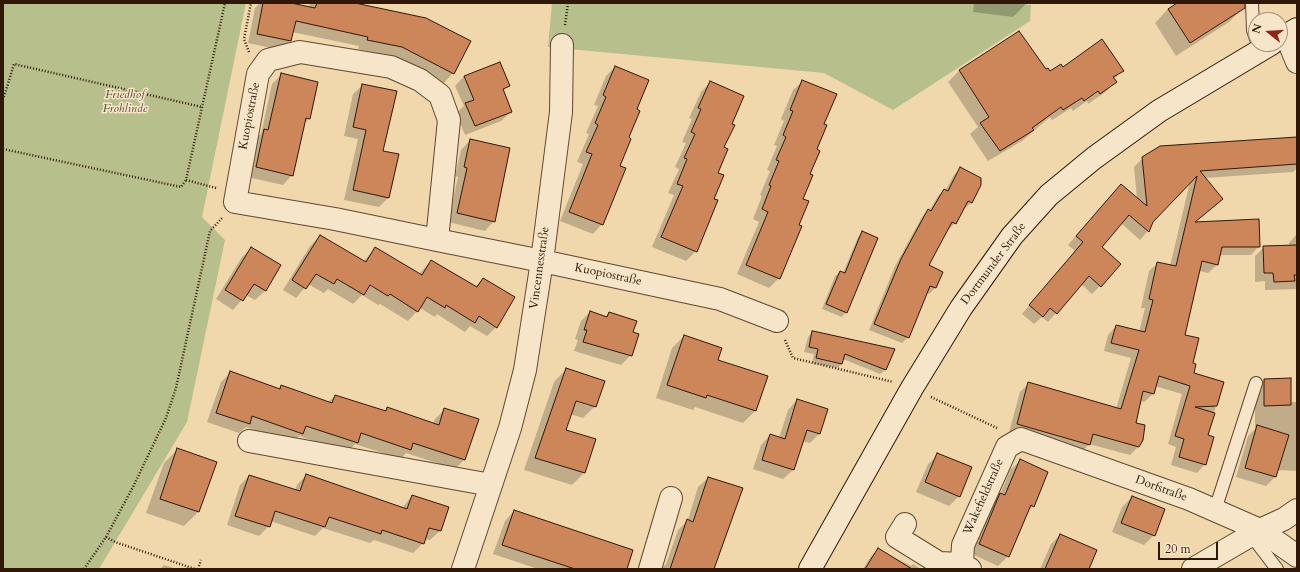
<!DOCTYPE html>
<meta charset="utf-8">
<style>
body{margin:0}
#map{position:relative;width:1300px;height:572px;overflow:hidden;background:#f1d7ac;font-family:Cardo,serif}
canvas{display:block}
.frame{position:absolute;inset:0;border:4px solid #301809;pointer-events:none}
.north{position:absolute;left:1248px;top:12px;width:40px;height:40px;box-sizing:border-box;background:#f6e5c9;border:1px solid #a7937c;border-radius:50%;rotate:287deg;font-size:11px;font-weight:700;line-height:16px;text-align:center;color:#301809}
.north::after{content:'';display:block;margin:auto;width:14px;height:18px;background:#8f2418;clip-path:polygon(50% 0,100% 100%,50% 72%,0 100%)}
.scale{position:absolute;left:1158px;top:542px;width:60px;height:18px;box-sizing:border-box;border:2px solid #301809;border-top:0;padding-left:5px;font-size:12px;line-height:14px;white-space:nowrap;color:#301809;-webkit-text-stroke:3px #f6e5c9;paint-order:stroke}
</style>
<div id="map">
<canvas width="1300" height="572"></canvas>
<div class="frame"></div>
<div class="north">N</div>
<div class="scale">20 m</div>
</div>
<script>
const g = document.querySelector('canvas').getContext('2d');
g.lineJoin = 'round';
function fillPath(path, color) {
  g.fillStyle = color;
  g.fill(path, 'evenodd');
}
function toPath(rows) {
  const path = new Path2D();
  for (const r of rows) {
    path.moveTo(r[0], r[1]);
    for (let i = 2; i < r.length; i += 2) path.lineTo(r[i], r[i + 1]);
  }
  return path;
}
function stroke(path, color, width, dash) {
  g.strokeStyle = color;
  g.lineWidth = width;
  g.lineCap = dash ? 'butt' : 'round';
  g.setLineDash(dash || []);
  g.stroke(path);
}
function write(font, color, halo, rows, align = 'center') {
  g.font = font + ' Cardo,serif';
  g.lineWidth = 3;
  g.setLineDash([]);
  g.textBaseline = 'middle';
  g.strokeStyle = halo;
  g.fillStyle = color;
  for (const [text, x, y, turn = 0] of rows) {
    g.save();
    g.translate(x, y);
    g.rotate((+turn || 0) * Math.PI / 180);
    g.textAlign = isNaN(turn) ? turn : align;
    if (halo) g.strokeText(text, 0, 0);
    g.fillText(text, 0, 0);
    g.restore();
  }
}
const green = toPath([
 [3,3,246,3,202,217,225,240,187,422,99,569,3,569],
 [552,3,1014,3,1031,5,1030,21,893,110,824,73,548,47]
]);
const shadow = toPath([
 [260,3,286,3,309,8,310,3,352,3,453,73,444,83,392,56,358,49,359,46,292,32,290,41,281,50,248,43,255,8],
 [974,3,1027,3,1013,17,973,12],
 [1178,3,1241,3,1243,8,1229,22,1176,56,1155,23,1168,9],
 [1019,32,1046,71,1050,72,1062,68,1122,71,1113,80,1115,82,1104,93,1088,104,1087,101,1073,111,1071,108,1052,120,1050,117,1022,141,988,161,970,134,978,127,948,82,959,71],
 [615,67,636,110,602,224,593,234,560,221,583,164,577,162,589,134,586,133,598,106,594,105,606,76],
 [282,74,309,119,303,124,292,175,283,185,247,177,255,139,261,134,272,84],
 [464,76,508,86,503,91,511,112,501,121,465,135,456,113,464,106,455,86],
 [803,81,822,125,779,278,769,288,737,274,759,222,753,219,762,196,760,195,770,171,767,170,777,146,774,145,784,121,781,119,793,90],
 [710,82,730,124,723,148,713,199,696,251,686,261,652,247,674,195,668,193,679,169,675,167,686,143,682,142,692,119,689,118,701,92],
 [363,85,382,151,398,155,388,198,379,207,344,200,358,139,344,136,353,94],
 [1297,138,1297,168,1293,172,1205,178,1222,199,1194,223,1259,246,1251,255,1219,255,1217,265,1208,273,1199,271,1184,336,1192,364,1192,373,1223,382,1207,436,1205,464,1197,473,1171,465,1176,447,1168,444,1182,394,1155,386,1153,394,1144,402,1140,401,1135,423,1142,440,1138,447,1130,455,1089,444,1081,453,1009,432,1020,392,1029,383,1116,409,1131,358,1104,351,1108,335,1116,326,1139,332,1145,308,1141,308,1149,271,1158,263,1170,266,1190,182,1152,222,1148,231,1140,240,1121,223,1100,247,1100,286,1092,294,1081,284,1048,322,1042,317,1034,324,1022,314,1075,251,1068,245,1112,194,1137,199,1134,167,1143,158],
 [470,140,494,221,485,231,448,222,458,177,455,176,461,150],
 [960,169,980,185,971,203,964,209,963,208,955,223,949,229,947,228,927,266,941,272,935,288,929,294,926,293,908,337,902,343,869,330,895,266,922,217,928,210,929,211,938,196,944,190,945,191,954,175],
 [862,233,846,312,842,317,822,309,835,276,840,272,843,273,858,237],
 [1297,234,1297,289,1265,290,1265,281,1255,282,1255,256,1264,247,1289,246,1289,243],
 [320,236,363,262,375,248,419,274,431,261,475,287,483,279,496,327,487,336,470,326,465,332,437,314,435,317,420,308,408,321,380,304,378,305,362,295,353,304,328,289,324,293,308,284,296,298,283,290,310,246],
 [252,248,280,265,265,291,255,300,246,295,233,310,216,299,242,257],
 [590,312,605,317,609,313,631,333,631,355,621,365,574,351,578,340,575,339,581,321],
 [812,332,893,350,885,370,880,374,843,359,842,364,837,368,812,363,814,354,804,352,808,337],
 [684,336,717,361,766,377,755,411,743,423,695,407,693,410,656,398,672,348],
 [566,369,595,406,583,418,570,414,565,431,595,440,584,473,572,485,524,470,554,382],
 [571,400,589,404,589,406],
 [230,373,278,389,281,386,328,402,335,396,384,411,387,408,433,424,435,419,445,409,465,459,455,469,406,453,401,459,355,444,348,452,299,436,293,443,246,427,239,433,207,422,221,382],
 [1264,380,1290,402,1297,402,1297,471,1277,470,1275,477,1266,486,1236,477,1248,436,1255,429,1255,389],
 [797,400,820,433,810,443,802,441,793,470,783,479,753,469,761,445,770,435,779,438,788,410],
 [178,449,216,462,198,512,184,526,146,513,164,463],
 [938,455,959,496,949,506,916,492,928,464],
 [1020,461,1033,506,1027,512,1008,556,998,566,970,553,991,503,1000,495,1010,470],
 [306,475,402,508,412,496,447,507,440,531,430,540,424,539,423,543,413,553,374,540,370,543,323,528,315,536,270,521,269,526,259,536,227,525,240,485,249,476,295,491,297,485],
 [708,478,707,569,661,569,666,564,678,530,688,520,698,487],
 [1132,497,1154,535,1144,545,1112,532,1122,507],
 [514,511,626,569,538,569,493,554,505,521],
 [1060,535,1088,569,1040,569,1051,544],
 [878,549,911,566,913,564,921,569,863,569,871,556],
 [164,565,177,569,160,569]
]);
const building = toPath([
 [263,3,291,3,315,8,317,3,355,3,426,18,471,41,454,74,402,47,367,40,368,37,296,21,291,41,257,34,263,3],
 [1177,3,1245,3,1245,8,1190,43,1168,9,1177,3],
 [1019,31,1046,69,1048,68,1050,71,1061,64,1063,67,1102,39,1124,71,1113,77,1117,82,1100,94,1098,91,1084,101,1082,98,1063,110,1061,107,1032,128,1034,130,1000,151,980,123,989,117,959,70,1019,31],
 [500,62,510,86,503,89,512,112,475,126,465,103,474,100,464,76,500,62],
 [615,66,649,80,637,109,640,111,629,137,631,139,620,166,626,168,603,225,569,212,592,154,586,152,598,125,595,123,606,97,603,95,615,66],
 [281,73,318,82,310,119,306,118,293,176,256,167,264,129,268,130,281,73],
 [802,80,837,94,824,124,827,125,817,149,820,151,810,174,813,175,803,199,809,201,799,225,802,226,780,279,746,265,768,212,762,209,771,186,769,185,779,161,776,160,786,137,783,135,793,111,790,110,802,80],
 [710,81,744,96,732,124,735,125,724,147,728,149,718,173,724,175,714,199,718,200,697,252,661,237,683,186,677,184,687,159,684,158,695,134,691,132,701,109,698,108,710,81],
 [362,84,397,91,383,151,399,154,389,198,353,190,366,130,353,127,362,84],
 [1297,137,1297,164,1200,171,1223,199,1195,222,1259,219,1260,247,1222,247,1218,265,1202,261,1185,335,1199,338,1193,363,1196,364,1194,373,1224,382,1217,406,1195,407,1215,413,1208,435,1214,437,1206,465,1179,457,1184,439,1175,436,1190,386,1159,376,1154,394,1143,391,1136,423,1145,425,1143,440,1139,447,1093,434,1090,445,1017,424,1028,382,1121,409,1139,350,1111,343,1116,325,1145,332,1153,300,1149,299,1157,262,1176,266,1197,176,1153,222,1149,232,1129,215,1102,247,1121,264,1101,287,1089,276,1057,314,1050,308,1043,317,1029,305,1083,242,1076,236,1121,184,1147,206,1142,157,1160,146,1297,137],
 [470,139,510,148,495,222,457,213,467,168,464,167,470,139],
 [960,167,981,178,981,185,972,203,968,201,956,224,952,222,929,265,943,272,936,288,930,286,909,338,874,324,901,259,928,209,931,211,944,189,948,191,960,167],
 [862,231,878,238,847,313,826,304,840,271,845,273,862,231],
 [320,235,366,262,375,247,422,275,431,260,477,287,483,278,515,297,497,328,479,316,475,323,446,305,445,308,427,297,418,312,390,294,388,296,370,285,364,295,337,279,334,284,316,274,306,289,292,280,320,235],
 [1297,245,1297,275,1294,275,1295,281,1274,282,1273,273,1264,273,1263,246,1297,245],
 [251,247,281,265,266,291,254,284,243,301,225,290,251,247],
 [590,311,607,317,609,312,637,321,633,332,639,334,632,356,583,342,587,330,584,330,590,311],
 [812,331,813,331,895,349,886,370,845,354,842,364,816,358,818,349,809,347,812,331],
 [684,335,722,348,718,360,768,376,756,411,707,395,706,398,667,385,684,335],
 [566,368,605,381,596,407,576,401,566,430,596,439,585,473,535,458,566,368],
 [230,371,280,389,281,385,332,403,335,395,386,411,387,407,439,425,444,408,479,419,465,460,413,443,411,450,361,433,358,443,306,426,303,434,252,416,250,424,216,413,230,371],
 [1291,378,1291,405,1264,406,1264,379,1291,378],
 [797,399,828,409,820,434,807,430,794,470,762,460,770,434,785,439,797,399],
 [1257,425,1289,435,1276,477,1245,468,1257,425],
 [177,448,217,462,199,512,160,499,177,448],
 [937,453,972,467,960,497,925,482,937,453],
 [1020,459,1048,472,1034,507,1031,505,1009,557,979,544,1000,493,1005,495,1020,459],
 [306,474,407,509,412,495,449,507,441,531,429,528,424,544,382,530,381,534,329,517,325,527,275,511,270,527,235,516,249,475,300,491,306,474],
 [708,477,743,488,714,569,670,569,687,519,693,522,708,477],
 [1132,496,1165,509,1155,536,1121,523,1132,496],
 [514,510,633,550,627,569,575,569,502,545,514,510],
 [1060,534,1097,550,1089,569,1045,569,1060,534],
 [878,548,912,569,865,569,878,548]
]);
const path = toPath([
 [565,25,568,3],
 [249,52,244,39,251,3],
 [4,97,14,64,202,107],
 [3,149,181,187,186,180],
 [216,188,186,180,225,3],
 [785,340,793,358,893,382],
 [931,397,997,428],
 [106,537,115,542,195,569],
 [84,569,106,537,133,487,166,418,176,388,210,231,222,218],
 [198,569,201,560]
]);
const service = toPath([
 [1252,3,1253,30,1256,39],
 [1215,510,1256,383],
 [1251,535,1277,569]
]);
const minor = toPath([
 [1286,35,1297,62],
 [437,240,449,120,440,95,420,80,391,67,300,52,268,60,258,74,235,202,335,219,437,240,542,261,720,299,777,321],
 [249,441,491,485],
 [905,524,897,537,939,563,962,564,970,569],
 [962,564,963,545,1007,447,1021,439,1189,499,1260,530,1297,556],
 [463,569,510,428,525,370,542,261,561,112,562,45],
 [650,569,671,498],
 [1193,569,1260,530,1284,519,1297,510]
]);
const secondary = toPath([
 [1280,39,1297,29],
 [810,569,912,388,961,308,1012,236,1049,195,1094,158,1159,111,1271,44]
]);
const parkNames = [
 ["Friedhof",125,95],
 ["Frohlinde",125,109]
];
const streetNames = [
 ["Kuopiostraße",250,116,-79],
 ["Dortmunder Straße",994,264,-53],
 ["Vincennesstraße",540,268,-82],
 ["Kuopiostraße",608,275,12],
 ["Dorfstraße",1161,489,20],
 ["Wakefieldstraße",984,497,-66]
];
fillPath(green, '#b7bf8c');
fillPath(shadow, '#0003');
fillPath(building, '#cc8659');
stroke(building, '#301809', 1);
stroke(service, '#604832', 14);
stroke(minor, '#604832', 24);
stroke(secondary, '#301809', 24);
stroke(path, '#301809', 2.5, [1, 2]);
stroke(service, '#f6e5c9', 12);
stroke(minor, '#f6e5c9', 22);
stroke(secondary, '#f6e5c9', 22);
write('italic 12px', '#584a30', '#f6e5c9', parkNames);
write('12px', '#301809', '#f6e5c9', streetNames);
</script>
